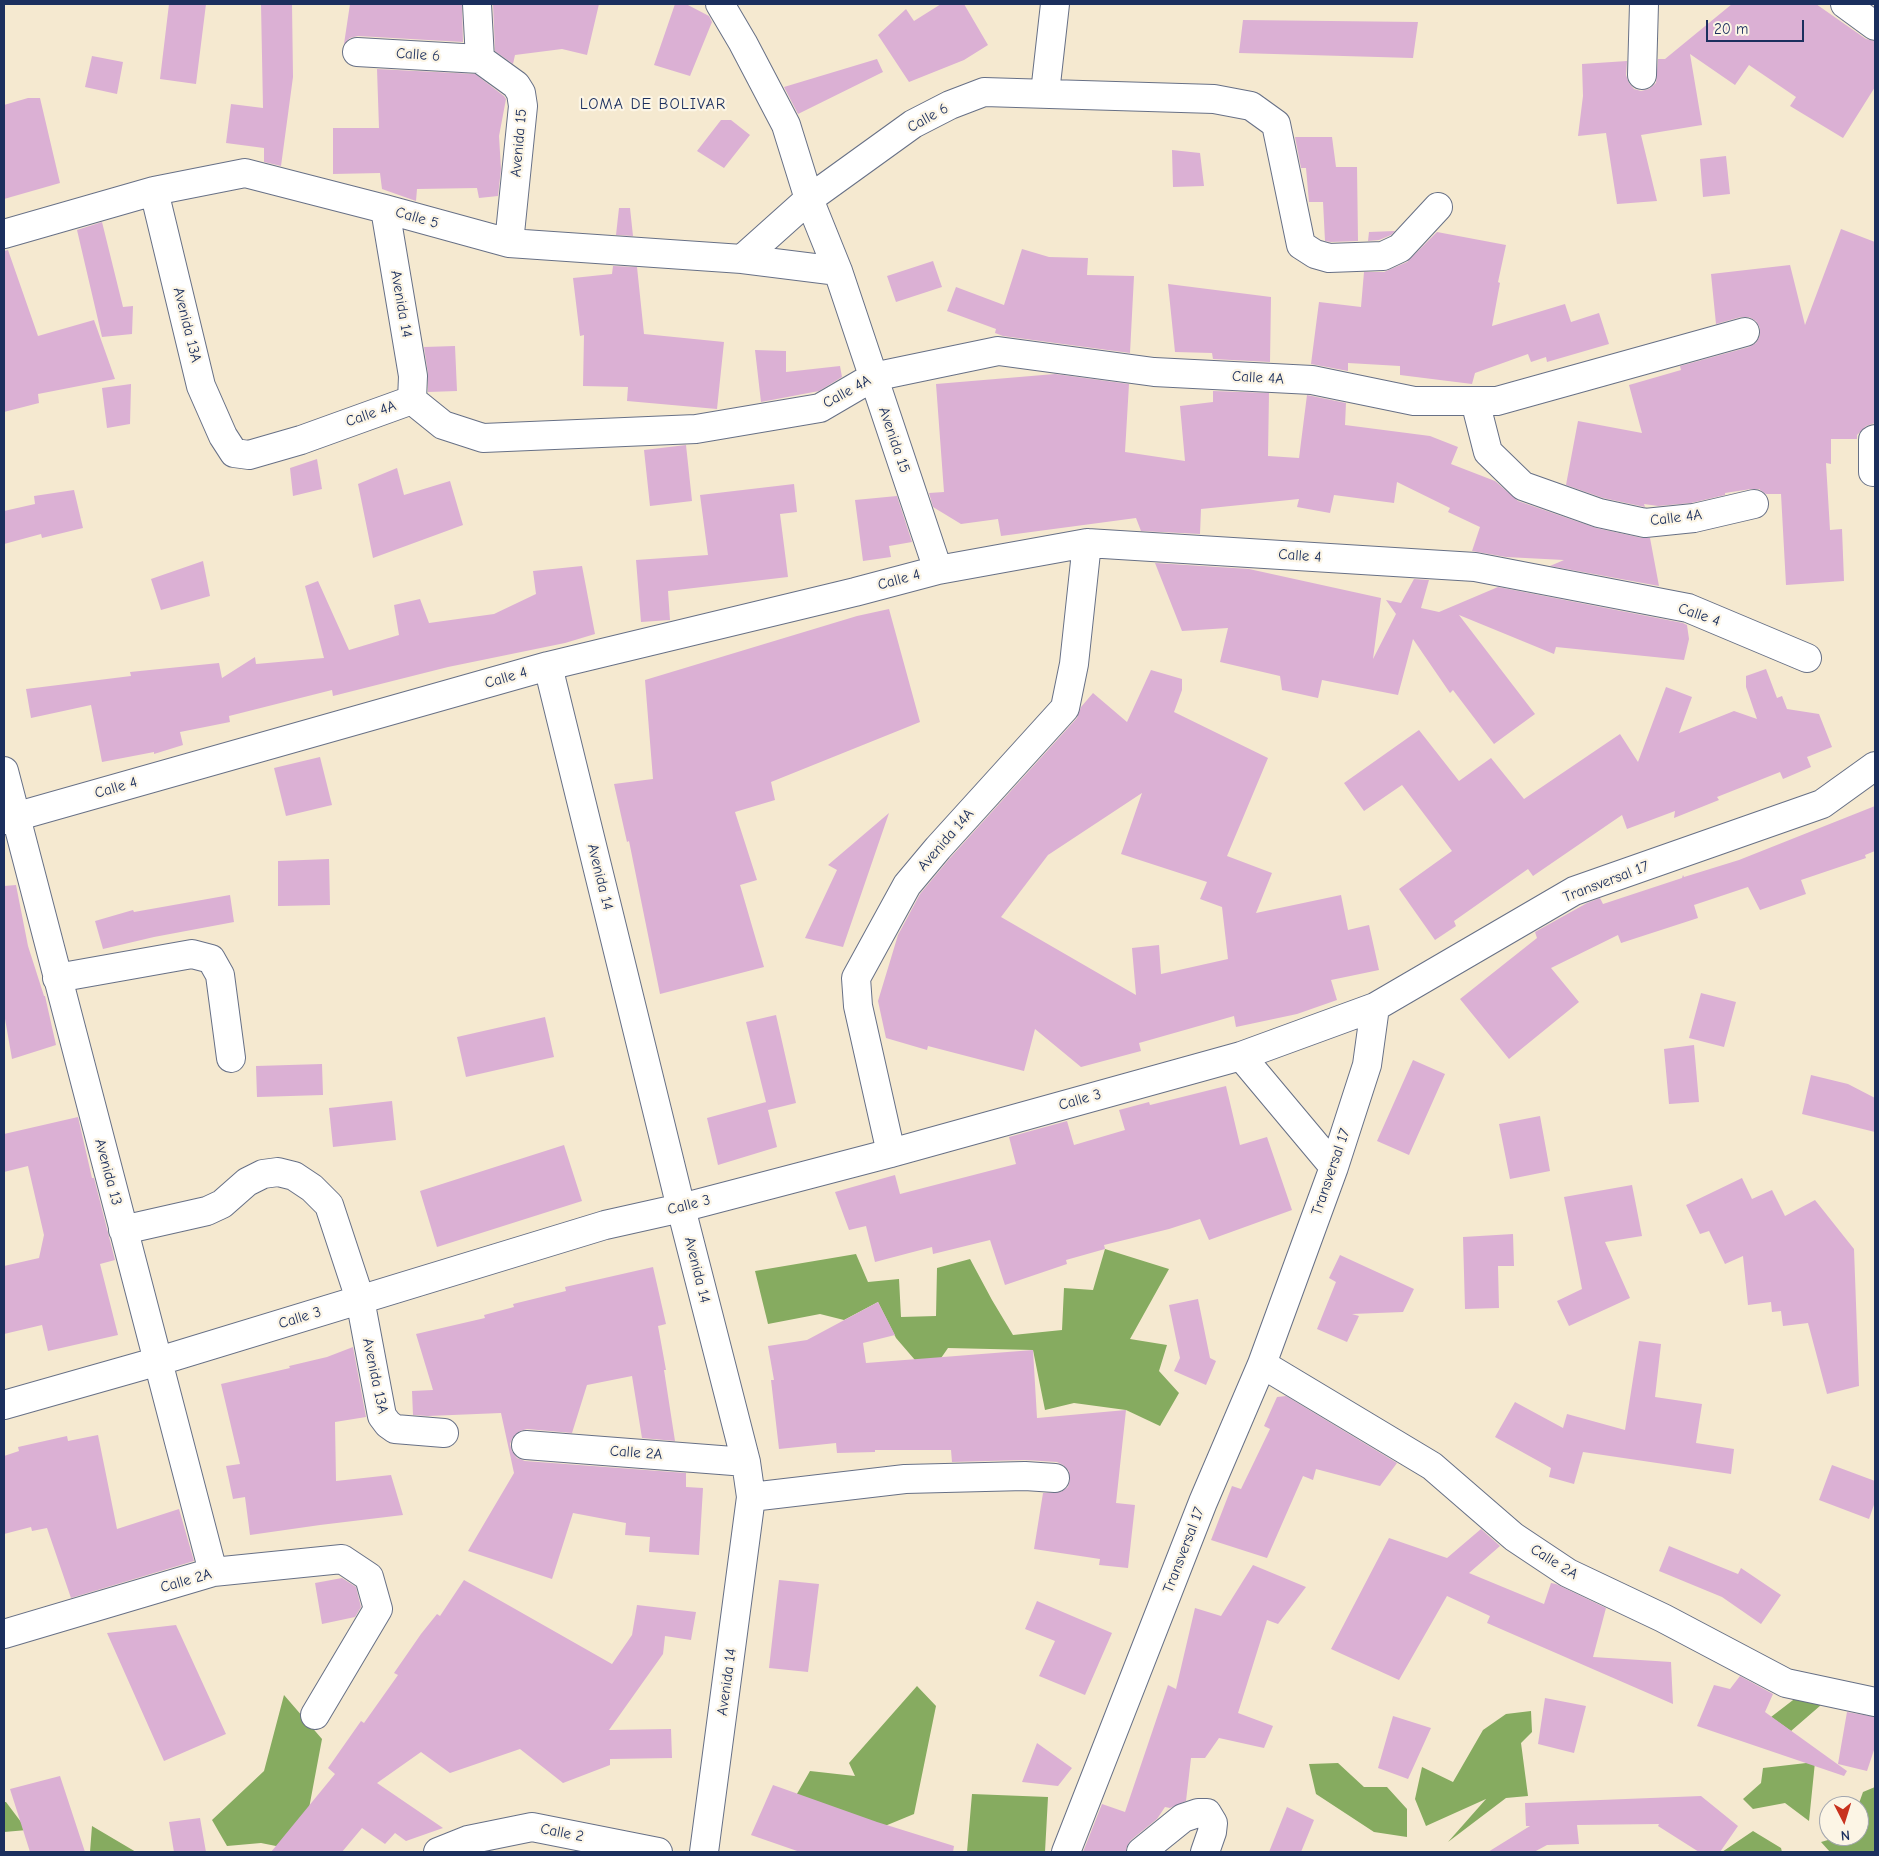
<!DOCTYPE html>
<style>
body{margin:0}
#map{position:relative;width:1879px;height:1856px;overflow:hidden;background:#f5e9d0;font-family:"Comic Neue",sans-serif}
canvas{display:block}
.frame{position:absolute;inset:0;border:5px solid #1b2f5e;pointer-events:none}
.north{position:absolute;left:1819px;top:1796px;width:50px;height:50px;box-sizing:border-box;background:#fcf5e5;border:1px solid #a2a6af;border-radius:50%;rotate:175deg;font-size:14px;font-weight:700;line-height:20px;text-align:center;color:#1b2f5e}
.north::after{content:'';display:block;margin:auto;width:18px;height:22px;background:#c8321e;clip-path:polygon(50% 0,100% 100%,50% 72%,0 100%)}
.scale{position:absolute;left:1706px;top:20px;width:98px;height:22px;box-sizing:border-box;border:2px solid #1b2f5e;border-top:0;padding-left:6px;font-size:15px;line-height:18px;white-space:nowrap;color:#1b2f5e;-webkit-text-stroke:4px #fcf5e5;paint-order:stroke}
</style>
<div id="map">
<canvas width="1879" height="1856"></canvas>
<div class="frame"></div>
<div class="north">N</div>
<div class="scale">20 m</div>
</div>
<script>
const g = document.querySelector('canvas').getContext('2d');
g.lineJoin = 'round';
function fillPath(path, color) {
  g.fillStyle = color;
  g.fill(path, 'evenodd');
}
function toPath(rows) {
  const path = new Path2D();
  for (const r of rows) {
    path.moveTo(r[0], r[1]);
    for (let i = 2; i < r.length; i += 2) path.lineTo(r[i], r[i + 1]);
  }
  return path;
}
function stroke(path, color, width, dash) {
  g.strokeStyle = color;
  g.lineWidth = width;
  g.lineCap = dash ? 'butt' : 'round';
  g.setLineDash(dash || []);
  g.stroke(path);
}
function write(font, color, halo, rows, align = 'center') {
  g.font = font + ' "Comic Neue",sans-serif';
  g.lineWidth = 4.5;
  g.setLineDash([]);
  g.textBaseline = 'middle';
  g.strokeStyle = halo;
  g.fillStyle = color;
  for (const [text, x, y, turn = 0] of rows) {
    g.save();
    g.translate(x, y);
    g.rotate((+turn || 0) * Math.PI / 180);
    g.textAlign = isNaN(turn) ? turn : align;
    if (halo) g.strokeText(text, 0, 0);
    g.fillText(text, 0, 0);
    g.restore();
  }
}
const forest = toPath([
 [1105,1249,1169,1269,1130,1339,1167,1345,1159,1371,1179,1393,1160,1426,1126,1410,1074,1403,1045,1410,1033,1350,948,1348,939,1361,921,1367,896,1338,878,1302,844,1320,820,1314,768,1324,755,1271,856,1254,868,1282,899,1279,901,1317,936,1316,937,1268,970,1259,992,1300,1013,1335,1062,1330,1064,1288,1093,1290],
 [917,1686,936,1706,914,1814,880,1828,794,1799,810,1771,855,1776,849,1763],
 [284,1695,322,1739,301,1851,261,1843,227,1846,212,1820,264,1771],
 [1797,1697,1821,1705,1791,1731,1771,1717],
 [1531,1711,1532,1732,1521,1743,1528,1796,1506,1798,1448,1842,1486,1799,1426,1826,1415,1799,1422,1767,1453,1782,1483,1730,1506,1714],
 [1815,1762,1809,1821,1785,1803,1753,1809,1743,1799,1761,1783,1763,1768],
 [1338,1763,1364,1787,1387,1787,1407,1809,1407,1837,1374,1832,1316,1794,1309,1764],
 [1875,1787,1875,1852,1830,1852,1821,1842,1842,1836,1859,1836,1859,1806,1858,1806,1863,1792],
 [972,1794,1048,1797,1045,1852,967,1852],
 [4,1802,6,1802,27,1830,4,1832],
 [92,1826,136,1852,90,1852],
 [1753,1831,1781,1848,1782,1852,1722,1852]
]);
const building = toPath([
 [169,4,206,4,196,84,160,79],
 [261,4,292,4,293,77,281,166,264,162,264,148,226,143,231,104,263,108],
 [350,4,462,4,463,42,358,36,350,38,344,44],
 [493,4,599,4,587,55,562,49,515,55,513,64,495,51],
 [675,4,686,4,709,16,712,22,690,76,654,65],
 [941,4,964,4,988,45,964,60,909,82,878,35,906,9,914,21],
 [1732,4,1816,4,1866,39,1875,41,1875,87,1843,138,1790,106,1796,97,1749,65,1735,85,1690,54,1702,125,1641,135,1657,201,1617,204,1606,133,1578,136,1583,96,1582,64,1627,61,1626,75,1629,83,1634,89,1641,91,1649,89,1656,83,1658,59,1665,59],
 [1243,20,1418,22,1413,58,1239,53],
 [92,56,123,62,117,94,85,87],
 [877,59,883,72,798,114,784,87],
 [377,69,475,74,504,96,506,99,499,136,501,169,498,196,479,198,477,188,417,189,416,201,382,189,380,173,333,174,333,128,379,128],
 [28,98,40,98,60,183,4,199,4,105],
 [721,120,731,120,750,135,724,168,697,151],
 [1295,137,1332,137,1336,167,1357,167,1358,241,1331,242,1325,241,1323,202,1309,202,1306,168,1301,168],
 [1172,150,1200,153,1204,186,1173,187],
 [1726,156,1730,194,1703,197,1700,159],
 [619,208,630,208,633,236,616,235],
 [102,222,123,307,133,306,132,334,102,337,77,230],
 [1841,229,1875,242,1875,423,1866,426,1857,435,1857,439,1831,439,1831,464,1826,463,1830,530,1842,529,1844,581,1786,585,1781,494,1766,494,1759,489,1751,489,1725,493,1725,495,1691,503,1658,506,1644,504,1645,507,1603,498,1566,485,1578,421,1642,433,1629,385,1681,370,1680,366,1749,347,1756,343,1760,336,1760,328,1756,321,1749,317,1741,317,1716,324,1711,274,1790,265,1805,325],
 [1395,231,1391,235,1379,240,1368,241,1369,232],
 [1437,232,1506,245,1498,282,1500,283,1492,326,1565,304,1571,322,1599,313,1609,344,1547,362,1546,357,1531,362,1528,354,1475,373,1472,384,1400,375,1400,366,1348,363,1348,371,1311,364,1319,302,1361,307,1364,272,1384,272,1407,262],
 [1022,249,1049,257,1088,258,1087,275,1134,276,1130,353,1003,336,995,333,996,329,947,311,956,287,1004,305],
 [8,250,38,336,94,320,115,379,38,394,39,403,4,412,4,251],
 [933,261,942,287,896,302,887,276],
 [613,266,637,267,644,334,724,342,717,409,627,401,628,387,583,386,584,335,580,336,573,278,612,274],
 [1168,284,1271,297,1270,362,1213,359,1212,353,1175,352],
 [455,346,457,391,428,392,428,374,424,347],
 [755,350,786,351,786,372,840,366,842,377,819,391,761,402],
 [1055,374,1129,384,1125,452,1185,461,1180,406,1213,402,1213,391,1269,393,1268,456,1299,458,1307,395,1346,403,1345,425,1430,436,1458,447,1451,464,1495,481,1518,501,1596,528,1642,538,1650,538,1659,586,1550,566,1564,560,1506,557,1472,551,1480,527,1448,512,1450,508,1397,482,1394,503,1334,495,1330,513,1297,507,1299,499,1201,509,1200,534,1141,531,1136,518,1001,536,998,519,961,524,933,507,929,493,944,492,936,384],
 [131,384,130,424,107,428,102,388],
 [686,445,692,501,650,506,644,450],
 [317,459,322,489,293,496,290,468],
 [397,468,404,495,450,481,463,525,373,558,358,484],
 [794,484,797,512,780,514,788,577,668,591,670,620,641,622,636,560,708,555,700,495],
 [74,490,83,528,42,538,41,534,4,544,4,511,35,504,34,496],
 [897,496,912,542,889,546,891,557,863,561,855,500],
 [203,561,210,596,161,610,151,579],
 [1155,563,1249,569,1381,598,1373,659,1396,614,1386,600,1401,603,1414,579,1429,580,1421,608,1439,612,1498,587,1683,623,1687,625,1689,639,1684,660,1556,647,1554,654,1459,615,1535,714,1494,744,1453,690,1450,693,1413,639,1398,695,1322,680,1318,698,1282,690,1280,676,1220,662,1228,628,1182,631],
 [582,566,595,634,565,643,448,667,333,696,332,690,229,716,230,722,180,732,183,745,154,754,154,752,102,762,91,705,31,718,26,689,131,676,130,672,219,663,222,678,255,657,256,664,324,658,305,586,318,581,349,650,399,635,394,605,420,599,429,623,494,614,536,594,533,571],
 [889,609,920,722,771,782,775,800,735,812,757,880,740,885,764,967,660,994,629,841,627,842,614,784,653,779,645,680,857,616],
 [1766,669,1777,698,1782,696,1787,709,1819,714,1832,747,1807,757,1811,767,1783,779,1780,772,1717,797,1719,800,1674,818,1675,811,1627,829,1622,815,1533,876,1528,869,1454,921,1456,926,1435,940,1399,889,1452,851,1402,785,1364,811,1344,783,1419,730,1459,781,1491,758,1524,799,1620,734,1638,762,1666,687,1692,697,1679,733,1734,711,1757,719,1746,687,1746,676],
 [1151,670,1182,679,1182,690,1174,712,1268,758,1227,856,1272,873,1256,913,1341,895,1348,930,1369,925,1379,970,1331,980,1337,1000,1297,1014,1236,1027,1234,1016,1139,1043,1141,1051,1081,1067,1035,1029,1024,1071,928,1046,927,1050,886,1038,878,1001,898,935,920,894,950,858,1077,718,1081,707,1093,693,1127,722],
 [1142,793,1121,854,1207,882,1200,899,1222,907,1228,959,1161,974,1159,945,1132,948,1136,995,1001,917,1048,855],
 [320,757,332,805,286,816,274,768],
 [1875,806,1875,851,1865,855,1866,858,1801,880,1806,894,1760,910,1748,887,1694,905,1698,918,1621,943,1618,935,1551,968,1579,1002,1509,1059,1460,999,1537,938,1535,932,1587,903,1600,898,1603,904,1682,878,1683,875,1684,877,1739,860],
 [889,813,843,947,805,938,837,870,828,865],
 [329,859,330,905,278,906,278,861],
 [16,885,28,946,44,996,45,996,56,1045,12,1059,4,1013,4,886],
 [230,895,234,922,154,937,103,949,95,921,133,910,134,912],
 [1701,993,1736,1002,1724,1047,1689,1038],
 [776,1015,796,1103,768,1110,746,1022],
 [545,1017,554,1057,466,1077,457,1037],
 [1694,1045,1699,1102,1669,1104,1664,1049],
 [1413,1060,1445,1074,1409,1155,1377,1141],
 [322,1064,323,1095,257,1097,256,1066],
 [1811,1075,1848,1084,1875,1098,1875,1132,1802,1114],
 [1226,1086,1240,1145,1267,1137,1292,1210,1209,1240,1200,1219,1169,1229,1104,1245,1105,1249,1066,1260,1067,1264,1005,1285,990,1240,933,1254,932,1247,875,1262,866,1226,849,1230,835,1192,895,1175,900,1194,1016,1164,1009,1137,1067,1121,1074,1145,1125,1130,1119,1110,1149,1102,1150,1105],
 [392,1101,396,1140,333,1147,329,1108],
 [766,1102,777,1147,718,1165,707,1118],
 [1540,1116,1550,1171,1510,1179,1499,1124],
 [78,1117,92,1178,94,1178,115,1260,100,1264,118,1335,48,1351,42,1325,4,1334,4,1266,39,1258,44,1235,28,1166,4,1172,4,1134],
 [564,1145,582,1201,437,1247,420,1191],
 [1742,1178,1752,1199,1772,1190,1785,1216,1815,1200,1854,1249,1859,1386,1827,1394,1808,1323,1783,1326,1781,1311,1772,1312,1771,1302,1748,1305,1743,1256,1725,1264,1709,1231,1700,1234,1686,1205],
 [1632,1185,1642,1236,1605,1242,1630,1298,1569,1326,1557,1301,1582,1289,1564,1197],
 [1513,1234,1514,1266,1498,1266,1499,1308,1465,1309,1463,1237],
 [1340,1255,1414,1289,1403,1312,1352,1314,1359,1316,1347,1342,1317,1329,1336,1282,1329,1278],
 [653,1267,666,1324,658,1326,666,1370,664,1370,675,1441,642,1438,632,1376,587,1385,572,1433,527,1429,520,1431,513,1437,510,1444,512,1451,517,1458,525,1461,686,1473,686,1487,703,1488,699,1555,649,1552,650,1537,625,1535,626,1523,573,1513,552,1579,468,1551,514,1473,501,1413,428,1416,413,1415,412,1391,433,1390,416,1334,485,1318,484,1315,514,1307,513,1304,566,1291,565,1287],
 [1198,1299,1210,1358,1216,1361,1206,1385,1174,1371,1180,1358,1169,1305],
 [878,1302,895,1335,863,1343,866,1363,1033,1350,1037,1418,1126,1410,1116,1503,1135,1505,1128,1568,1099,1565,1100,1559,1034,1549,1043,1493,1061,1492,1068,1487,1070,1480,1069,1471,1063,1465,1057,1462,1025,1460,952,1462,951,1450,875,1450,875,1452,837,1453,836,1443,779,1449,771,1380,774,1380,768,1346,807,1340],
 [1639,1341,1661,1344,1655,1397,1702,1404,1696,1443,1734,1449,1731,1474,1583,1452,1574,1484,1549,1477,1551,1468,1495,1437,1515,1402,1563,1428,1567,1414,1625,1430],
 [353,1347,366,1417,335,1422,336,1481,391,1475,403,1515,320,1525,250,1535,245,1497,233,1499,226,1466,240,1464,221,1384,290,1368,289,1366,327,1357],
 [1286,1396,1397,1463,1380,1486,1316,1469,1313,1480,1303,1476,1267,1558,1211,1540,1232,1486,1241,1489,1270,1429,1264,1426,1277,1397],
 [98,1435,117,1529,179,1509,194,1561,71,1598,47,1528,32,1531,31,1527,4,1534,4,1456,19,1451,18,1447,67,1436,68,1441],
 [1832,1465,1875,1481,1875,1502,1869,1519,1819,1500],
 [1481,1529,1500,1546,1469,1573,1544,1604,1551,1583,1556,1584,1606,1608,1593,1657,1671,1662,1673,1704,1487,1623,1490,1616,1447,1596,1399,1680,1331,1649,1389,1538,1447,1558],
 [1669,1546,1738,1574,1741,1568,1781,1595,1761,1624,1722,1597,1659,1571],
 [1253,1565,1306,1587,1278,1624,1267,1620,1238,1713,1273,1726,1264,1748,1219,1738,1205,1758,1191,1758,1186,1801,1170,1808,1165,1807,1157,1819,1131,1840,1127,1846,1126,1852,1083,1852,1102,1804,1125,1812,1168,1685,1176,1689,1195,1608,1221,1616],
 [342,1578,356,1587,361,1607,355,1617,322,1624,315,1583],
 [464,1580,612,1664,632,1635,637,1605,696,1612,691,1640,665,1636,663,1654,609,1730,671,1729,672,1758,610,1759,610,1765,563,1783,520,1749,450,1773,421,1752,377,1783,443,1828,406,1841,395,1833,385,1844,362,1828,342,1852,271,1852,335,1774,328,1768,361,1721,364,1723,398,1675,394,1673,421,1634,437,1614,440,1616],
 [779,1580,819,1584,808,1672,769,1668],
 [1037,1601,1112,1633,1085,1695,1039,1676,1055,1641,1025,1629],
 [176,1625,226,1734,164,1761,107,1633],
 [1740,1676,1773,1694,1765,1712,1847,1771,1844,1776,1697,1726,1714,1685,1730,1689],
 [1545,1698,1586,1706,1574,1753,1538,1744],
 [1847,1712,1875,1717,1875,1747,1867,1771,1838,1764],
 [1393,1716,1431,1728,1408,1779,1378,1768],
 [1037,1743,1072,1768,1058,1786,1022,1782],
 [60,1776,85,1852,30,1852,10,1789],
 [773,1785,877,1822,954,1846,953,1852,800,1852,751,1835],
 [1701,1796,1738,1826,1720,1852,1699,1852,1658,1826,1659,1824,1577,1825,1579,1844,1547,1845,1534,1852,1488,1852,1530,1826,1526,1826,1525,1803],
 [1287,1807,1314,1820,1301,1852,1269,1852],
 [200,1818,206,1852,174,1852,169,1822]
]);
const minor = toPath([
 [477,4,480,59,516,85,521,93,523,106,509,243],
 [720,4,743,43,786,125,809,199,838,271,938,570],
 [1845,4,1875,26],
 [357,52,480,59],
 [1642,75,1644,4],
 [1045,93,1055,4],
 [154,191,201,386,223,436,234,453,249,455,301,440,412,400,443,425,483,438,696,429,820,408,873,377,998,351,1154,372,1312,380,1414,401,1497,401,1745,332],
 [385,209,413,376,412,400],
 [4,234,154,191,245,173,385,209,509,243,742,259,838,271],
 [742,259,809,199,913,124,950,105,984,92,1214,99,1251,106,1276,124,1301,245,1315,254,1329,258,1383,256,1400,248,1438,207],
 [1475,401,1488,452,1523,486,1599,513,1645,523,1694,518,1754,504],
 [1873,472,1873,440,1875,439],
 [548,666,681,1208,746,1462,751,1497,704,1852],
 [4,771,213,1572],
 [4,820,548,666,855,592,938,570,1087,543,1475,567,1688,608,1807,658],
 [57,978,192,954,211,959,220,975,231,1058],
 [1241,1056,1334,1167],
 [891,1153,858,1006,856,978,907,885,938,848,1065,708,1074,664,1087,543],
 [123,1230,207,1211,222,1204,247,1182,263,1174,278,1172,294,1176,312,1188,329,1205,360,1299,382,1416,388,1424,395,1429,444,1433],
 [1262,1364,1432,1466,1514,1537,1568,1573,1663,1618,1786,1683,1875,1702],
 [4,1405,159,1361,605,1225,681,1208,891,1153,1241,1056,1375,1007,1574,891,1822,804,1875,766],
 [526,1445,746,1462],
 [751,1497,905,1479,1025,1476,1055,1478],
 [4,1634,213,1572,342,1559,369,1577,378,1609,315,1715],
 [438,1852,468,1840,532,1827,658,1852],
 [1066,1852,1203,1502,1262,1364,1334,1167,1367,1065,1375,1007],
 [1141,1852,1183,1818,1198,1813,1207,1813,1213,1823,1212,1832,1205,1852]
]);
const streetNames = [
 ["Calle 6",418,55,4],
 ["Calle 6",928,118,-29],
 ["Avenida 15",519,143,-85],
 ["Calle 5",417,218,16],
 ["Avenida 14",401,304,80],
 ["Avenida 13A",187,325,76],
 ["Calle 4A",1258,378,3],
 ["Calle 4A",847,392,-29],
 ["Calle 4A",371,414,-19],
 ["Avenida 15",894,440,71],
 ["Calle 4A",1676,518,-7],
 ["Calle 4",1300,556,4],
 ["Calle 4",899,580,-15],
 ["Calle 4",1699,615,19],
 ["Calle 4",506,678,-16],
 ["Calle 4",116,788,-16],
 ["Avenida 14A",946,840,-49],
 ["Avenida 14",600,877,76],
 ["Transversal 17",1606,882,-21],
 ["Calle 3",1080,1100,-16],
 ["Avenida 13",108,1172,75],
 ["Transversal 17",1331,1172,-71],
 ["Calle 3",689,1205,-14],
 ["Avenida 14",697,1270,76],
 ["Calle 3",300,1318,-17],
 ["Avenida 13A",375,1376,78],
 ["Calle 2A",636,1453,4],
 ["Transversal 17",1184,1550,-69],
 ["Calle 2A",1554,1562,32],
 ["Calle 2A",186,1581,-16],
 ["Avenida 14",727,1682,-82],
 ["Calle 2",562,1833,11]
];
const neighbourhoodNames = [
 ["LOMA DE BOLIVAR",653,104]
];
fillPath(forest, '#86ab60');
fillPath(building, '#dbb0d4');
stroke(minor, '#677086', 30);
stroke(minor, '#fff', 28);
write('15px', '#1b2f5e', '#fcf5e5', streetNames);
g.letterSpacing = '1px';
write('16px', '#1b2f5e', '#fcf5e5', neighbourhoodNames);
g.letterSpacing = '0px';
</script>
